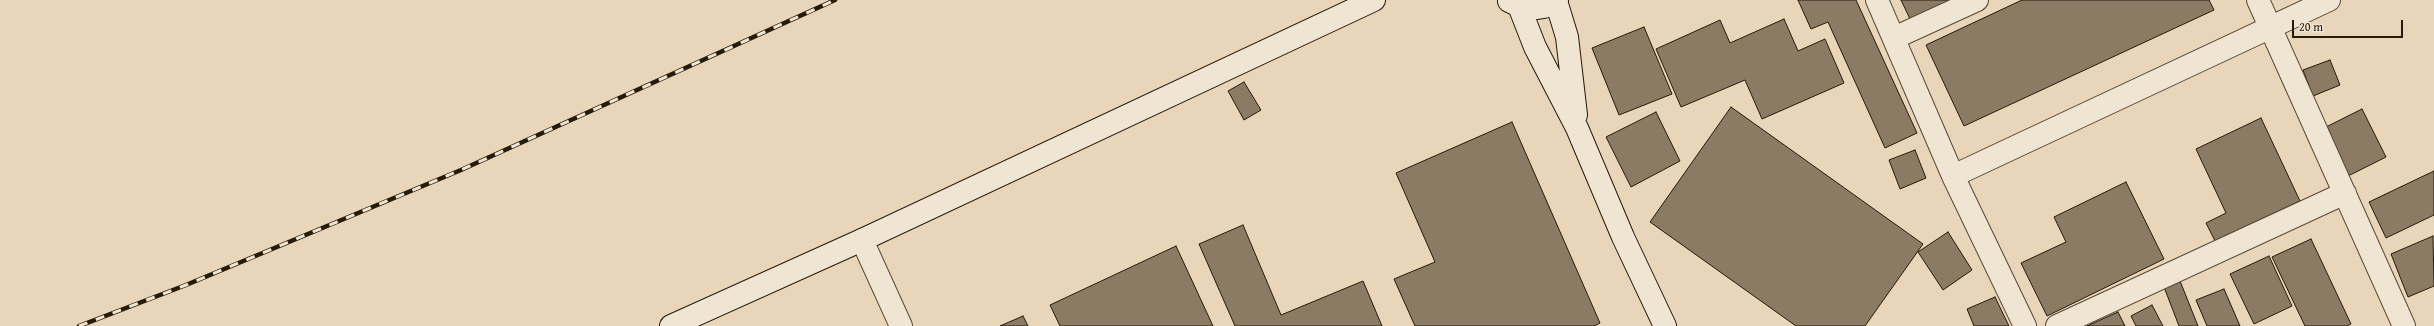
<!DOCTYPE html>
<style>
body{margin:0}
#map{position:relative;width:2434px;height:326px;overflow:hidden;background:#e8d5ba;font-family:"Gentium Book Plus",serif}
canvas{display:block}
.scale{position:absolute;left:2292px;top:20px;width:111px;height:18px;box-sizing:border-box;border:2px solid #261a08;border-top:0;padding-left:5px;font-size:12px;line-height:14px;white-space:nowrap;color:#261a08;-webkit-text-stroke:3px #f0e4d2;paint-order:stroke}
</style>
<div id="map">
<canvas width="2434" height="326"></canvas>
<div class="scale">20 m</div>
</div>
<script>
const g = document.querySelector('canvas').getContext('2d');
g.lineJoin = 'round';
function fillPath(path, color) {
  g.fillStyle = color;
  g.fill(path, 'evenodd');
}
function toPath(rows) {
  const path = new Path2D();
  for (const r of rows) {
    path.moveTo(r[0], r[1]);
    for (let i = 2; i < r.length; i += 2) path.lineTo(r[i], r[i + 1]);
  }
  return path;
}
function stroke(path, color, width, dash) {
  g.strokeStyle = color;
  g.lineWidth = width;
  g.lineCap = dash ? 'butt' : 'round';
  g.setLineDash(dash || []);
  g.stroke(path);
}
const building = toPath([
 [1798,0,1856,0,1917,133,1885,148,1828,22,1811,29,1798,0],
 [1901,0,1956,0,1911,21,1901,0],
 [2022,0,2209,0,2214,10,1964,126,1926,45,2022,0],
 [1784,19,1798,51,1825,39,1844,83,1762,119,1745,80,1681,107,1656,49,1720,20,1730,43,1784,19],
 [1644,27,1672,94,1619,115,1592,48,1644,27],
 [2330,60,2340,85,2313,96,2303,70,2330,60],
 [1244,82,1261,110,1244,120,1228,91,1244,82],
 [1731,107,1923,244,1865,326,1796,326,1650,222,1731,107],
 [2362,109,2386,157,2348,176,2324,128,2362,109],
 [1656,112,1680,161,1631,187,1606,137,1656,112],
 [2261,118,2300,201,2215,241,2206,223,2226,213,2196,149,2261,118],
 [1512,122,1600,323,1594,326,1415,326,1394,279,1435,262,1396,173,1512,122],
 [1915,150,1926,178,1900,189,1889,160,1915,150],
 [2434,171,2434,215,2386,238,2369,202,2434,171],
 [2126,182,2164,259,2047,316,2021,263,2066,242,2054,217,2126,182],
 [1243,225,1281,315,1363,281,1382,326,1235,326,1199,244,1243,225],
 [1948,232,1972,270,1943,290,1918,252,1948,232],
 [2433,236,2434,286,2408,297,2391,254,2433,236],
 [2311,239,2351,324,2347,326,2305,326,2272,257,2311,239],
 [1176,246,1213,326,1060,326,1050,305,1176,246],
 [2269,256,2292,306,2254,324,2230,274,2269,256],
 [2180,281,2198,326,2179,326,2164,287,2180,281],
 [2224,289,2240,326,2207,326,2196,300,2224,289],
 [1995,297,2009,326,1974,326,1967,309,1995,297],
 [2152,305,2163,326,2136,326,2131,316,2152,305],
 [2118,312,2125,326,2087,326,2118,312],
 [1023,316,1028,326,1000,326,1023,316]
]);
const street = toPath([
 [1877,0,1953,176,2025,326],
 [2258,0,2404,326],
 [1894,38,1977,0],
 [1953,176,2329,0],
 [862,240,901,326],
 [2057,326,2345,193]
]);
const secondary = toPath([
 [1509,1,1519,6,1531,9,1544,7,1557,0],
 [1556,1,1567,37,1576,115],
 [1519,6,1535,47,1577,128,1623,237,1665,326],
 [671,326,862,240,1374,0]
]);
const rail = toPath([
 [79,326,186,285,461,170,835,0]
]);
fillPath(building, '#8b7b65');
stroke(building, '#261a08', 1);
stroke(street, '#564934', 24);
stroke(secondary, '#261a08', 24);
stroke(street, '#f0e4d2', 22);
stroke(secondary, '#f0e4d2', 22);
stroke(rail, '#261a08', 4.5);
stroke(rail, '#f0e4d2', 3, [9]);
</script>
